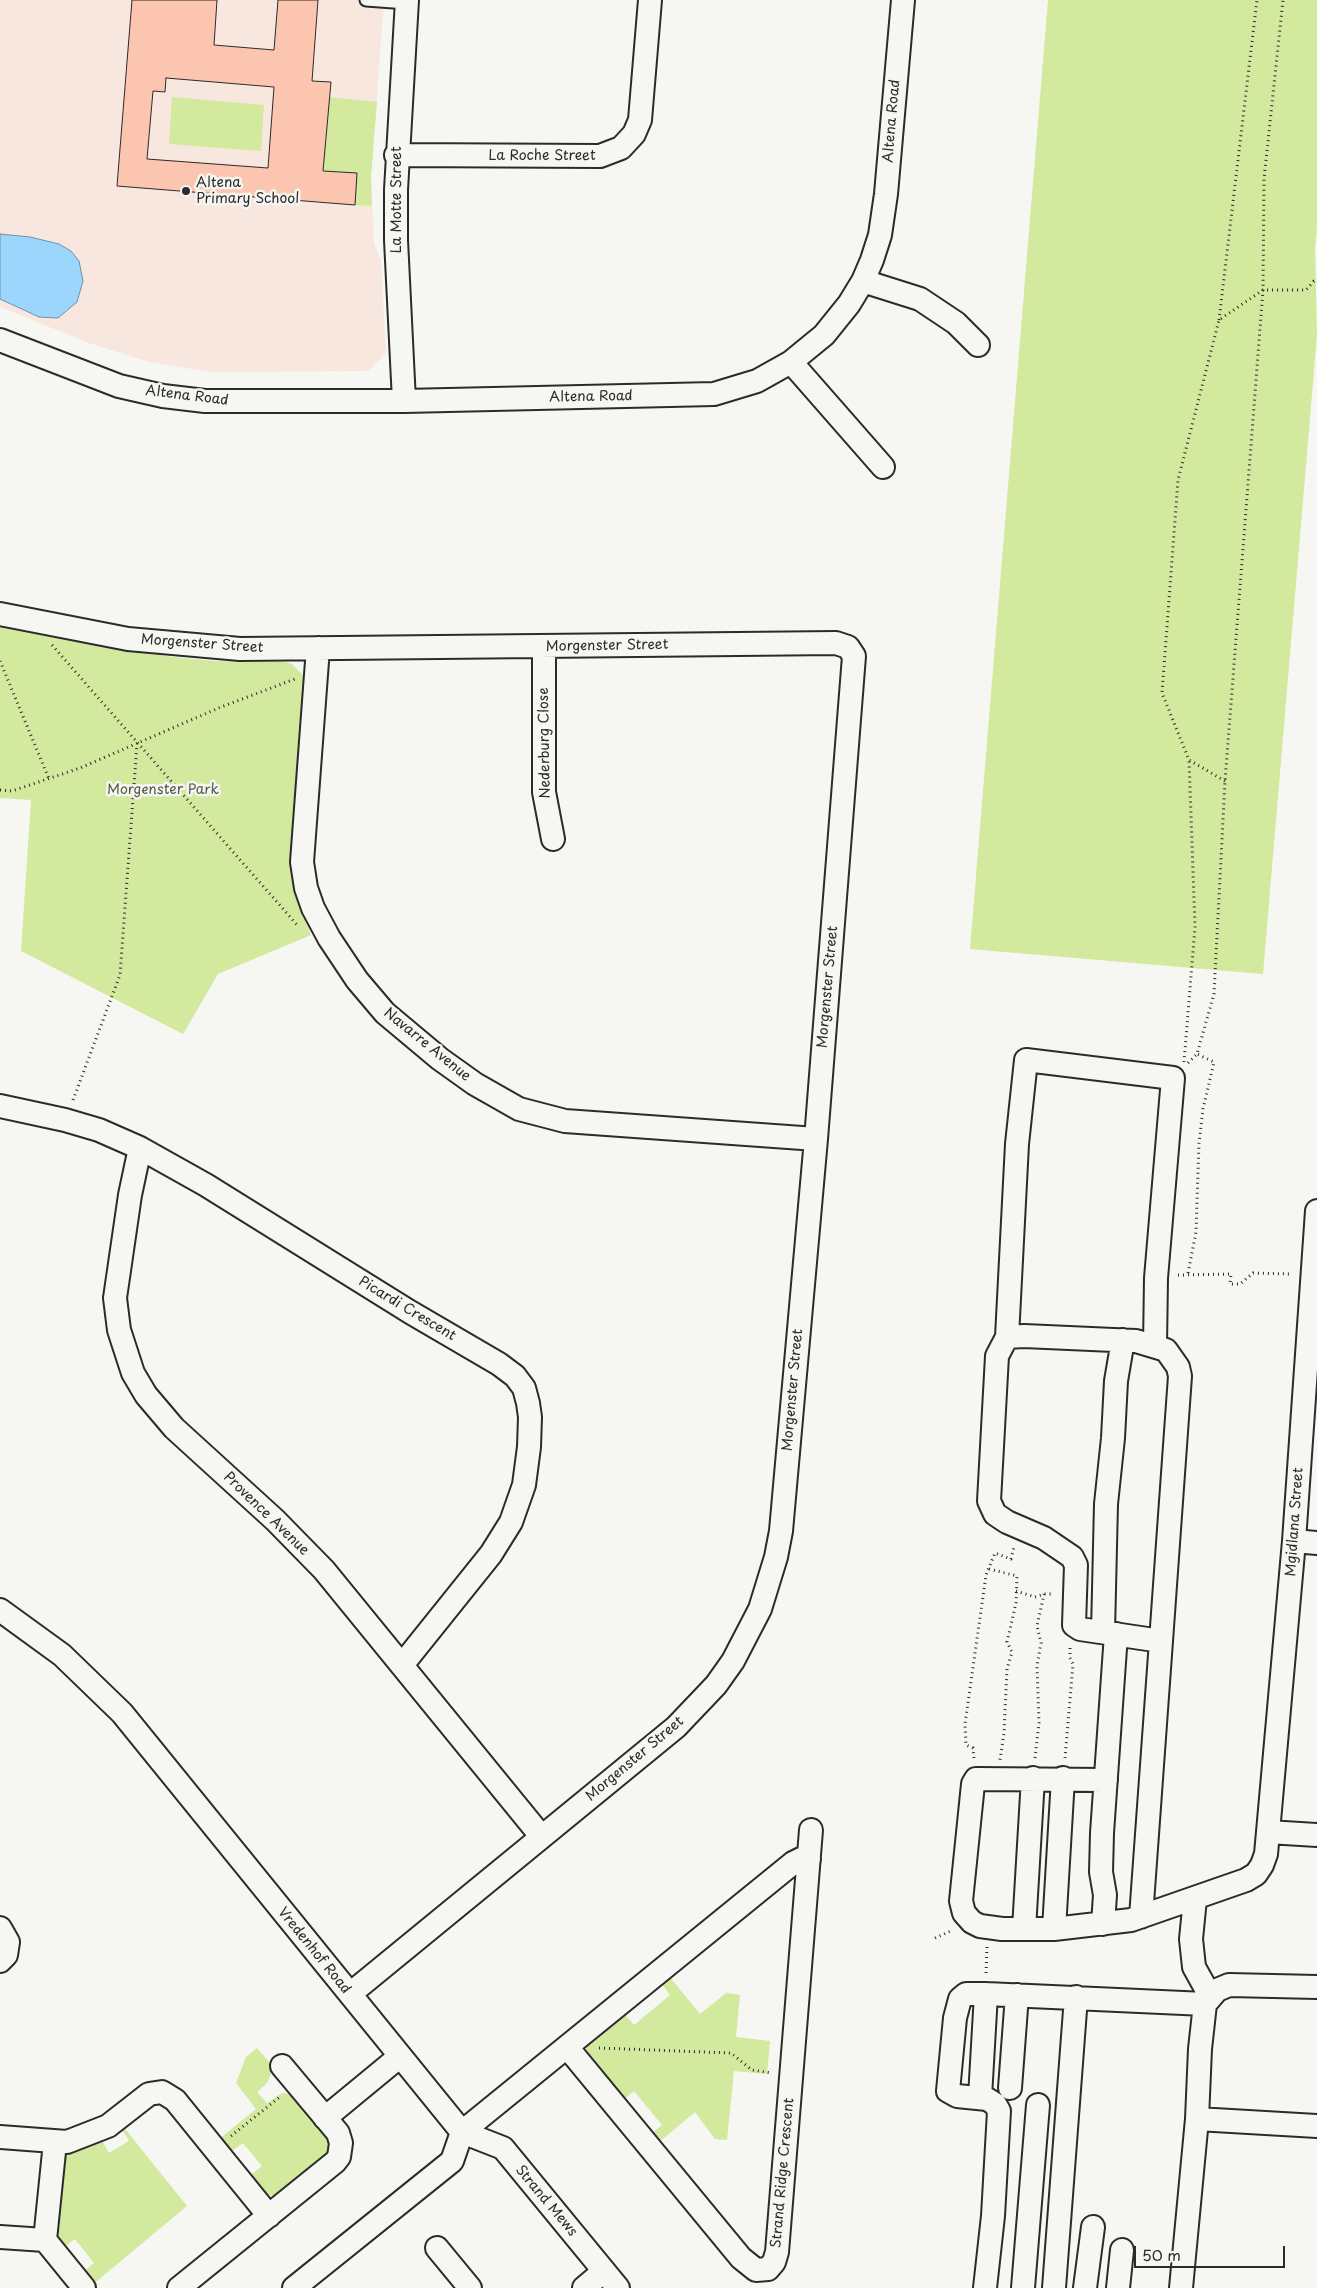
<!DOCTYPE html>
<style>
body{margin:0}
#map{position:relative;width:1317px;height:2288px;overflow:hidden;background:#f6f6f2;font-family:"Playpen Sans",sans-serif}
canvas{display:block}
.scale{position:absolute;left:1134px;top:2246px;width:151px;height:22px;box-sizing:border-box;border:2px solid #2b2b2b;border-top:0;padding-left:6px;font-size:15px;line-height:18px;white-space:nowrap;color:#2b2b2b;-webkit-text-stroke:4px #f6f6f2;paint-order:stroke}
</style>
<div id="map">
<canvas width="1317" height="2288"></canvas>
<div class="scale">50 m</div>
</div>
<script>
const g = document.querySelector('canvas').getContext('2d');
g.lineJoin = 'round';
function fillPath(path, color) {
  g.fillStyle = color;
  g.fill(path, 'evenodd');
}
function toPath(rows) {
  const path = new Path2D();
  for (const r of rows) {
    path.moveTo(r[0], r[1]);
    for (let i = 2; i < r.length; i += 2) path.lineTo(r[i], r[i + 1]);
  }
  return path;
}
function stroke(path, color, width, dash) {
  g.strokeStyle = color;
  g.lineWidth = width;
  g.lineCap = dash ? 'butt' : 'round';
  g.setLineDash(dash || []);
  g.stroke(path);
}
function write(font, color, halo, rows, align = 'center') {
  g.font = font + ' "Playpen Sans",sans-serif';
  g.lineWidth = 5;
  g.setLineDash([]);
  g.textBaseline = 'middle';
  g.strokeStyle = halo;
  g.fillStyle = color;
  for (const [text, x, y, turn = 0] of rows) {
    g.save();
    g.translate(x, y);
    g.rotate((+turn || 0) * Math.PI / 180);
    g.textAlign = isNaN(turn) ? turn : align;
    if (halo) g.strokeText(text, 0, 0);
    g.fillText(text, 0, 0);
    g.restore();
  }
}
const built = toPath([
 [0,0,384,0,371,176,374,244,381,260,386,353,368,371,210,372,149,362,89,343,0,307]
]);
const green = toPath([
 [1048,0,1317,0,1317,228,1315,248,1317,335,1263,974,970,949],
 [172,97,264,105,261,151,169,144],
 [328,97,377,102,371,176,372,206,355,205,357,173,323,171],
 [0,625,173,657,215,661,285,662,292,664,302,674,305,685,292,862,295,893,311,935,218,974,183,1034,21,951,31,800,0,798],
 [668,1975,700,2014,726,1993,740,1995,736,2037,770,2041,767,2074,734,2071,727,2140,715,2139,695,2112,657,2144,650,2135,662,2125,634,2091,622,2101,586,2054,587,2042,623,2012,634,2025,670,1995,660,1982],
 [257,2048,270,2063,272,2072,267,2083,257,2092,267,2103,282,2093,295,2095,331,2139,334,2148,277,2196,265,2195,248,2177,262,2166,243,2143,229,2153,218,2140,256,2109,236,2083,246,2057],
 [122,2125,187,2206,92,2285,82,2273,94,2263,75,2239,62,2249,56,2237,63,2160,70,2152,100,2137,109,2153,129,2141,120,2126]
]);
const water = toPath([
 [0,234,30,237,59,244,71,251,79,261,83,281,77,302,58,318,39,317,0,299,0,234]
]);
const building = toPath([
 [132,0,217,0,214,45,274,50,278,0,318,0,312,81,331,82,323,171,357,173,355,205,117,186,132,0],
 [166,78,274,87,268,168,147,159,153,91,165,92,166,78]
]);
const path = toPath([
 [1219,320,1257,0],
 [52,645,298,926],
 [0,661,49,779],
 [1225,781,1189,760,1162,693,1178,480,1219,320,1263,290,1306,290,1314,281,1317,281],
 [0,790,12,791,80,768,221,707,295,679],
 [1184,1062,1195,927,1189,760],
 [1188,1063,1197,1054,1214,994,1225,781,1263,290,1264,179,1283,0],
 [73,1100,120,975,137,744],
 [1188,1273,1196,1232,1199,1143,1203,1109,1214,1062,1197,1054],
 [1178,1275,1231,1274,1230,1284,1240,1284,1253,1273,1292,1274],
 [989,1569,1017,1576,1016,1603,1007,1642,1012,1652,1007,1669,1004,1733,1000,1760],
 [1016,1591,1035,1597,1044,1594,1054,1594],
 [974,1758,973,1748,966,1745,965,1724,986,1575,995,1553,1011,1559,1014,1547],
 [1035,1758,1039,1723,1037,1666,1041,1643,1037,1626,1044,1594],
 [1065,1758,1073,1664,1070,1658,1070,1648],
 [935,1938,953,1930],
 [986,1973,987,1947],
 [599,2048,731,2053,752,2070,772,2073],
 [231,2136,281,2096]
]);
const service = toPath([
 [366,0,407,3]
]);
const minor = toPath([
 [396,155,600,156,621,148,634,134,640,120,650,0],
 [863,281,920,299,956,323,978,345],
 [0,340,119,386,163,396,205,401,404,401,714,394,757,381,791,362,824,335,849,304,863,281,872,260,880,235,886,194,903,0],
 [791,362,883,467],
 [404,401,396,240,396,190,407,0],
 [0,614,128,639,240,649,836,643,848,647,854,656,816,1139,781,1531,776,1557,760,1609,733,1661,716,1685,676,1727,350,1994],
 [544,647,544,792,553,839],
 [318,648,302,862,306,888,313,908,329,938,357,980,385,1013,440,1059,475,1084,519,1109,565,1121,816,1139],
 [0,1106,65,1120,99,1130,140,1148,206,1185,410,1312,499,1364,515,1376,524,1388,528,1403,530,1417,529,1447,524,1485,511,1522,491,1554,402,1665],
 [140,1148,130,1195,115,1298,119,1330,133,1373,146,1395,174,1428,275,1520,324,1570,541,1836],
 [1007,1337,1017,1144,1026,1060,1173,1078,1156,1278,1155,1346],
 [1294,1541,1317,1543],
 [0,1610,62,1655,122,1713,462,2132,503,2148,618,2288],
 [1103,1632,1106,1504,1113,1438,1116,1381,1123,1340],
 [1106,1780,976,1779,973,1784,961,1901,964,1913,972,1922,980,1926,1002,1929,1054,1929,1131,1920,1246,1880,1256,1874,1262,1865,1266,1854,1268,1832,1294,1541,1317,1211],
 [1268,1832,1317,1835],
 [1195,1899,1191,1939,1194,1967,1210,1996],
 [1141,1917,1161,1641,1180,1376,1178,1367,1166,1350,1136,1341,1024,1336,1007,1337,997,1356,989,1501,995,1514,1007,1522,1044,1538,1072,1557,1076,1565,1074,1625,1080,1629,1161,1641],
 [1103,1924,1105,1895,1101,1872,1102,1833,1116,1634],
 [0,1928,8,1942,6,1955,0,1961],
 [1024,1929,1033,1778],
 [1054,1929,1063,1778],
 [567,2047,741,2258,756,2270,768,2269,774,2262,777,2252,811,1830],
 [1010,2088,1017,1995],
 [980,2097,986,1994],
 [325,2118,399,2057],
 [1197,2119,1317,2126],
 [462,2132,793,1863,801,1859,809,1859],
 [0,2137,67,2142,108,2126,149,2094,162,2092,175,2100,269,2216],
 [0,2237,45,2240,84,2288],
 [45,2240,55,2142],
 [437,2248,470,2288],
 [179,2288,335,2162,339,2157,341,2143,338,2133,282,2066],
 [294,2288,452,2161,462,2132],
 [584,2288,604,2271],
 [985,2288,993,2216,999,2111,995,2104,987,2099,957,2096,948,2091,955,2018,960,1999,966,1994,986,1994,1205,2004],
 [1023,2288,1038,2105],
 [1054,2288,1076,1997],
 [1085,2288,1093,2227],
 [1118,2288,1122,2250],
 [1181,2288,1197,2119,1200,2049,1205,2004,1217,1990,1229,1985,1317,1987]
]);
const markers = [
 [186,191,5,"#2b2b2b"]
];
const streetNames = [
 ["Altena Road",892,121,-85],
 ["La Roche Street",542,156],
 ["La Motte Street",397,200,-90],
 ["Altena Road",187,396,7],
 ["Altena Road",591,397,-1],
 ["Morgenster Street",202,644,4],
 ["Morgenster Street",607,646,-1],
 ["Nederburg Close",545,743,-91],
 ["Morgenster Street",828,987,-85],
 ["Navarre Avenue",427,1045,39],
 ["Picardi Crescent",407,1309,31],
 ["Morgenster Street",793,1390,-85],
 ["Provence Avenue",266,1514,44],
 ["Mgidlana Street",1295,1522,-86],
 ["Morgenster Street",635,1759,-40],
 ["Vredenhof Road",314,1951,51],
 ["Strand Ridge Crescent",783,2173,-85],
 ["Strand Mews",546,2201,50]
];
const poiNames = [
 ["Altena",196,183],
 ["Primary School",196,199]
];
const parkNames = [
 ["Morgenster Park",163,790]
];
fillPath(built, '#f8e7de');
fillPath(green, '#d3e99d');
fillPath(water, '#9cd6fc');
stroke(water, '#6f92a8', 1);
fillPath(building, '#fcc5af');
stroke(building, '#2b2b2b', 1);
stroke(service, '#2b2b2b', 15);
stroke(minor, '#2b2b2b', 26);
stroke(path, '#2b2b2b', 3, [1, 4]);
stroke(service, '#f6f6f2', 11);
stroke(minor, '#f6f6f2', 22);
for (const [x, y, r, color] of markers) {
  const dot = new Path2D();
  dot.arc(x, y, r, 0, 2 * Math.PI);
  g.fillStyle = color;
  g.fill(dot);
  stroke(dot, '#f6f6f2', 2);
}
write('14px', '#2b2b2b', '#f6f6f2', streetNames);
write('14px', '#2b2b2b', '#f6f6f2', poiNames, 'left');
write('14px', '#555a48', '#f6f6f2', parkNames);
</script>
